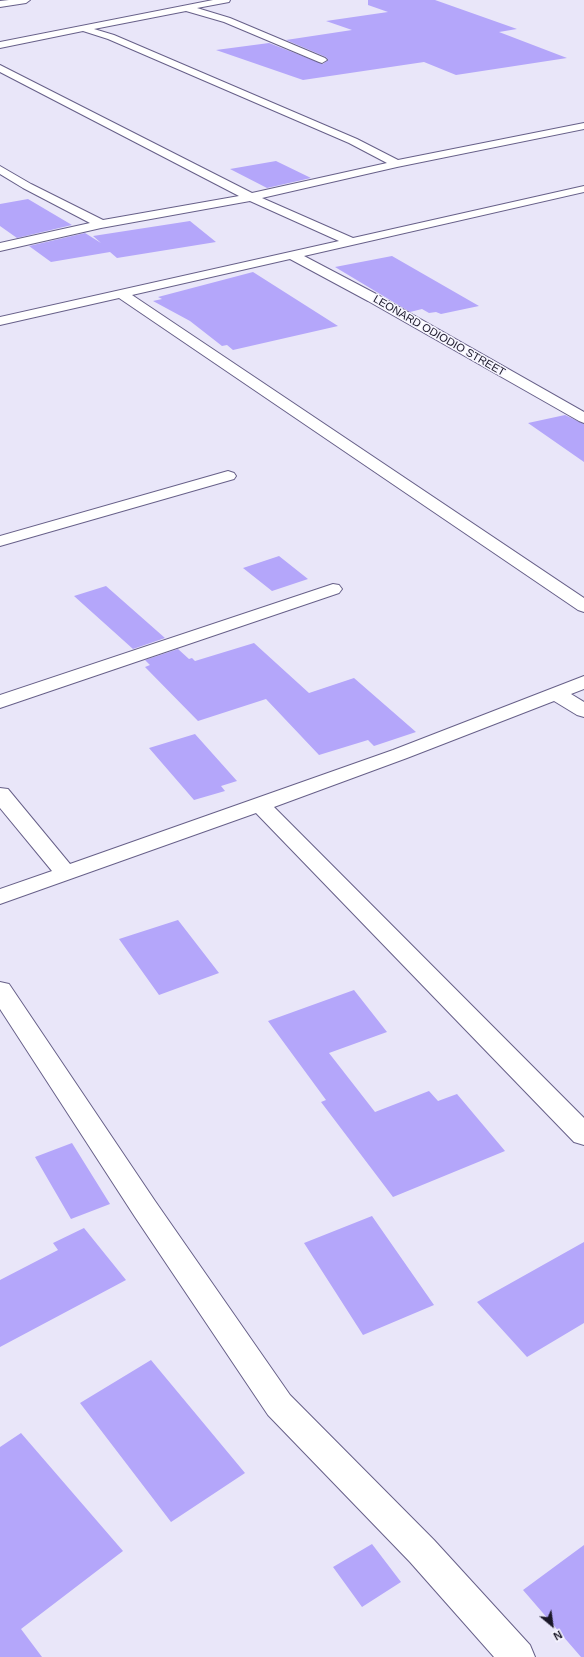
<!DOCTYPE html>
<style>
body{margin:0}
#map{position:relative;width:584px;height:1657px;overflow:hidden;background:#e9e6f9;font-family:Arial,sans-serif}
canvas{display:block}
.north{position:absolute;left:532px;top:1605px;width:40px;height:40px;-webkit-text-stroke:3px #f6f5ff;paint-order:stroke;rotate:151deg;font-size:11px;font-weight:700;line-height:16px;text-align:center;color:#1a1728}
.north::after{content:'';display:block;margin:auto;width:14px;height:18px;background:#1a1728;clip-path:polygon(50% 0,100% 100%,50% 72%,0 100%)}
</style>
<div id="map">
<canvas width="584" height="1657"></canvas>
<div class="north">N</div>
</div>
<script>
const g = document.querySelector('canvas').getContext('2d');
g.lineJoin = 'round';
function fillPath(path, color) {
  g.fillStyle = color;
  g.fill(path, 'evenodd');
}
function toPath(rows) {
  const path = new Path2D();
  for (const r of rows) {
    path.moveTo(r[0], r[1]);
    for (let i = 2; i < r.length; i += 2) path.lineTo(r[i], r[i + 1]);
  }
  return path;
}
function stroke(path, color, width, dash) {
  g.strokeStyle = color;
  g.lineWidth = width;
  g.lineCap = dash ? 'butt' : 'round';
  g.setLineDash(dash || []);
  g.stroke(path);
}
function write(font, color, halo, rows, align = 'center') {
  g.font = font + ' Arial,sans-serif';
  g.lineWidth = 3;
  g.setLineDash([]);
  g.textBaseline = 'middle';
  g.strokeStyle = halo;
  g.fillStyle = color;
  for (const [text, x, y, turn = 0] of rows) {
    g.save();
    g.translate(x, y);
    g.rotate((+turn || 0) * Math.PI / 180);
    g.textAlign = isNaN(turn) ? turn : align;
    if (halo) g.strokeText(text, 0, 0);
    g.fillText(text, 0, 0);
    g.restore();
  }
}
const building = toPath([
 [368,0,435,0,517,29,499,32,567,58,456,75,424,62,303,80,216,50,269,43,323,64,328,60,326,57,286,40,352,30,326,21,388,12,368,5],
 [276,161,311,178,267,188,230,169],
 [28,199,72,225,17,238,0,226,0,204],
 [190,221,216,242,117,258,110,252,51,262,29,246,85,233,101,243,93,236],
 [392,256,479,306,441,314,436,312,429,313,422,309,410,312,335,267],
 [253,272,338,326,233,350,227,345,222,346,190,321,153,301,162,299,158,297],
 [565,415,584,424,584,462,528,423],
 [279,556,308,579,272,591,243,568],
 [106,586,165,638,133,649,74,596],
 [254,643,309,693,354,678,416,732,374,746,368,740,319,755,266,699,198,721,145,667,150,665,145,660,178,649,189,659,192,658,195,661],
 [195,734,237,781,221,786,225,791,194,800,149,748],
 [178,920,219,973,159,995,119,939],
 [354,990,387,1032,329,1053,375,1112,429,1091,438,1101,457,1094,505,1151,393,1197,321,1102,326,1100,268,1021],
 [72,1143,110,1204,71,1219,35,1157],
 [372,1216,434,1305,363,1335,304,1243],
 [84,1228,126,1280,0,1347,0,1280,58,1250,53,1243],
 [584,1242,584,1323,527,1357,477,1302],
 [151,1360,245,1473,171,1522,80,1403],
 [21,1433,123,1551,21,1629,42,1657,0,1657,0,1447],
 [372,1544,401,1582,362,1607,333,1567],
 [584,1545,584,1657,581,1657,523,1590]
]);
const street = toPath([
 [9,0,30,0,26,3,0,7,0,1,9,0],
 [213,0,230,0,229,2,197,8,230,18,325,58,327,60,322,63,319,62,224,22,186,11,94,29,114,35,357,139,398,160,584,123,584,129,397,167,262,198,353,238,584,186,584,192,304,256,378,295,584,412,584,423,579,421,368,301,290,259,132,295,584,598,584,612,578,610,119,298,0,325,0,317,339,241,250,201,101,228,0,251,0,243,90,223,23,188,0,174,0,166,31,184,103,220,239,196,0,72,0,65,252,193,387,163,349,143,108,39,83,31,0,48,0,42,213,0],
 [228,471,234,473,236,476,234,479,0,546,0,536,228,471],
 [333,584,339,585,342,589,339,593,0,708,0,695,333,584],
 [584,676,584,689,571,694,584,702,584,717,577,715,554,701,407,758,274,807,584,1118,584,1145,574,1142,256,813,0,904,0,889,52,871,0,808,0,788,8,789,70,864,393,750,584,676],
 [0,982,9,984,155,1201,290,1395,434,1540,530,1645,535,1657,494,1657,410,1562,268,1415,135,1217,0,1009,0,982]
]);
const farStreetnames = [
 ["LEONARD ODIODIO STREET",439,336,30]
];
fillPath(building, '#b4a6fa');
stroke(street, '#676089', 2);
fillPath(street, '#fff');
write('11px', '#1a1728', '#f6f5ff', farStreetnames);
</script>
